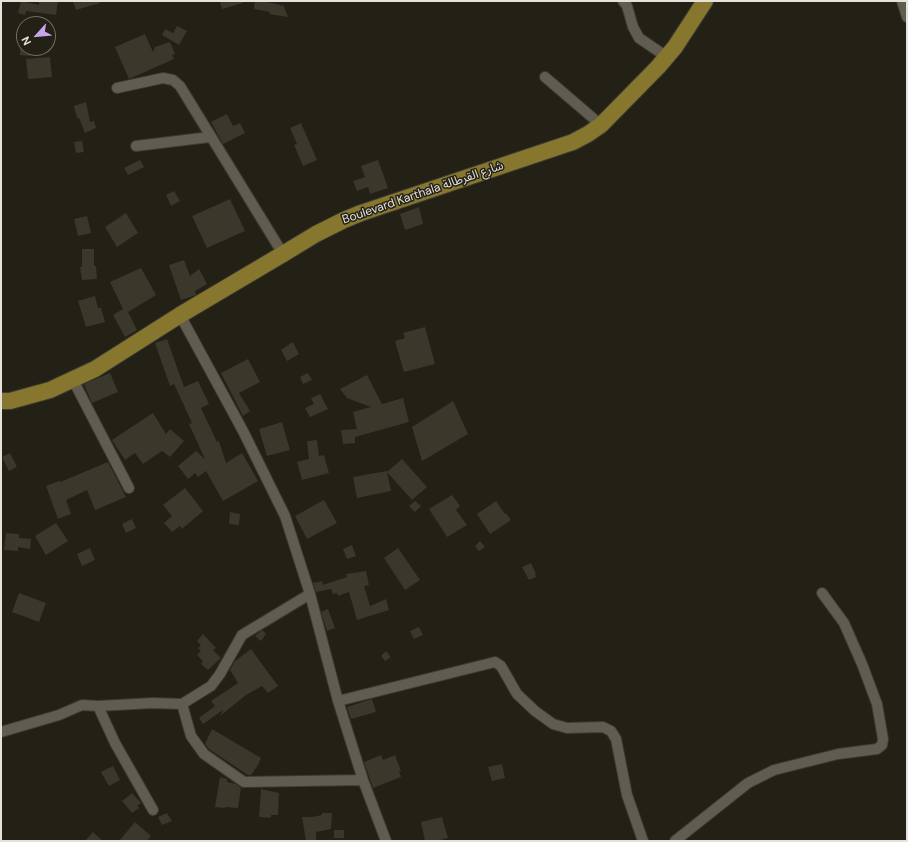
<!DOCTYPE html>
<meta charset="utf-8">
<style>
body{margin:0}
#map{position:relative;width:908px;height:842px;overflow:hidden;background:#232015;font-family:"DM Sans",sans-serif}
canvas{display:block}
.frame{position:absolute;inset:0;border:2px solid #e4e2db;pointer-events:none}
.north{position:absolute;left:16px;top:16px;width:40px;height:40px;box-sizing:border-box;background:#232015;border:1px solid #706e64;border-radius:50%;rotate:243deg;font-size:11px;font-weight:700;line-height:16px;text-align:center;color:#e4e2db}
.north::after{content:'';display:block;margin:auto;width:14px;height:18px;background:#c9a5ee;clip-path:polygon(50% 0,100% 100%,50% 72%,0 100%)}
</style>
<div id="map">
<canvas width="908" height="842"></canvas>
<div class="frame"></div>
<div class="north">N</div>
</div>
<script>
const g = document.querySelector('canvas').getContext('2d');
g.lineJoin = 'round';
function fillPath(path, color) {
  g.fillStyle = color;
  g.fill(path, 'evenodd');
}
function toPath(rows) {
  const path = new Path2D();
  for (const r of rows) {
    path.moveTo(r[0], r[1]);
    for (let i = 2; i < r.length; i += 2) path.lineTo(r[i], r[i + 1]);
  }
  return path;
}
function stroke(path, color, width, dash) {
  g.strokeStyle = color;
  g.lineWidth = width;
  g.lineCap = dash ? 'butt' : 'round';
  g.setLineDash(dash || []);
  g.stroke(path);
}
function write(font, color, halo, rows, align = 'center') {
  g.font = font + ' "DM Sans","Noto Sans Arabic",sans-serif';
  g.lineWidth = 3;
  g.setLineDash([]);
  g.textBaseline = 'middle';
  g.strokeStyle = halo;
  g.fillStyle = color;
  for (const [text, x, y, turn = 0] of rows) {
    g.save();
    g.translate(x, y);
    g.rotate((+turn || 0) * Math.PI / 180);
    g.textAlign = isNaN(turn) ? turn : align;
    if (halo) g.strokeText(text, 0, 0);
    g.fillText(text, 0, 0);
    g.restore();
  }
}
const building = toPath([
 [21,1,39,5,39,1,58,1,56,15,26,11,25,15,18,13],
 [73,1,99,1,100,3,76,10],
 [220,1,243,1,243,3,222,9],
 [255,1,263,1,284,6,288,17,269,14,270,12,254,9],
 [177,26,187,31,179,45,162,35,165,29,173,33],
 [145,34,153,52,155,47,170,42,175,54,172,55,174,59,129,79,115,47],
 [20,48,30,48,30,56,20,55],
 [50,57,52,77,28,79,26,59],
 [86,102,90,122,94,121,96,128,85,133,79,118,77,118,74,106],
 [227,114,233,126,240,123,245,133,223,144,211,122],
 [301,123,317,160,303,166,294,145,297,144,290,128],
 [82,141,84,152,76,153,74,142],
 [140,160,144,167,128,175,124,168],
 [378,160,388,188,370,194,368,187,357,191,353,181,365,177,361,166],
 [174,191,180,201,171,206,166,195],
 [230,199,245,231,207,248,192,216],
 [419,207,423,224,405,230,400,214],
 [126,213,138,233,117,247,105,227],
 [87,216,91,233,78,236,74,219],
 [82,249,94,249,94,266,96,266,97,279,82,280,80,267,82,267],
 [184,260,190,276,199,269,207,284,195,291,196,295,181,300,169,265],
 [141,268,156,295,128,312,137,330,125,337,113,315,123,309,110,282],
 [95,296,98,308,101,308,105,322,86,327,78,301],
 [425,327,435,364,404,372,395,341,405,338,403,333],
 [167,339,184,387,198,381,209,404,201,408,217,442,219,441,226,463,242,453,258,481,223,501,206,471,198,477,195,473,188,479,178,466,196,451,205,459,189,424,192,423,174,384,170,386,155,343],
 [293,342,299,354,287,361,281,350],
 [248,359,260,382,239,393,250,411,243,416,221,373],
 [110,373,118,392,92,403,84,384],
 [308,373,312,380,303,384,300,377],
 [367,375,382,404,403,398,409,422,355,437,355,443,343,444,341,430,357,429,353,412,371,407,347,398,340,389],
 [320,394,328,409,310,417,305,408,314,404,311,398],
 [453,401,468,434,422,461,412,427],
 [153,413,166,434,170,429,184,441,170,457,162,451,143,464,135,453,125,460,112,440],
 [282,422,290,450,267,456,259,429],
 [317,440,319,456,324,455,329,473,302,480,297,462,309,459,307,441],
 [10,453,17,467,9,471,2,457],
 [402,459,427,487,412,500,387,472,391,491,357,498,353,477,387,471,387,472],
 [108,462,126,497,95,510,87,490,66,500,71,514,58,519,46,486,59,481,60,482],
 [185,488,203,511,182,529,180,526,172,532,164,523,172,516,163,505],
 [452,495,460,506,456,510,467,525,447,537,429,509],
 [324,500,337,523,307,539,295,516],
 [415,501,421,506,415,512,409,506],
 [496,501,505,514,506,513,511,520,490,534,477,514],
 [230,512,240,514,239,525,229,524],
 [132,519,136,528,126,533,122,524],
 [56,523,68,541,46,555,35,536],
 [6,533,19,534,19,538,31,539,30,549,18,547,18,551,4,550],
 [480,541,485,547,479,551,475,546],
 [352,545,356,556,347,559,343,549],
 [90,548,95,560,82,566,77,554],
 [398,548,420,580,405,590,384,558],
 [531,563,536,574,535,574,536,577,529,580,522,567],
 [366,571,369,585,364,586,370,606,386,599,389,610,357,620,349,592,338,596,337,593,333,594,331,589,316,592,313,583,322,581,323,585,347,577,346,574],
 [19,593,46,603,39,622,12,612],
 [328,609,335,628,327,631,321,612],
 [419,627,423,635,414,639,410,631],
 [262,630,266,634,261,641,255,636],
 [203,634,216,648,213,650,221,658,208,670,201,664,203,661,197,655,201,651,198,648,201,645,197,641],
 [251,649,278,686,268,693,262,686,246,695,220,716,223,710,203,724,199,718,215,706,211,701,238,683,230,670,235,661],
 [386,651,391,657,385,661,381,656],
 [372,699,376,712,351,719,347,707],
 [212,729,261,758,258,765,251,775,248,775,209,749,205,744],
 [381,755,383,760,395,755,401,771,399,772,401,777,373,788,364,762],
 [502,764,505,778,492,781,488,767],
 [113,766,120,780,109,786,101,772],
 [220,777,227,779,227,782,236,784,241,788,238,808,225,807,225,808,215,807],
 [261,789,279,793,278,815,271,815,271,818,259,817],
 [132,793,141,803,137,806,139,808,132,813,122,801],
 [167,813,172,821,162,825,158,817],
 [322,813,332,813,331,829,316,832,316,841,306,841,302,817,312,817,322,815],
 [442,817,448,838,436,841,425,841,421,822],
 [135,822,151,836,147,841,119,841],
 [334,830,344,830,344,838,334,838],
 [93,832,103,841,85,841]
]);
const street = toPath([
 [623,1,627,6,633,27,639,38,667,57],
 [902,1,907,17],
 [545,77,601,125],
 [117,88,163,78,173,80,180,86,283,254],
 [136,146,210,137],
 [180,315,243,431,285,516,310,594,338,701,363,780,386,841],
 [73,380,129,488],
 [338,701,495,662,501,666,517,694,535,711,553,724,567,728,603,727,611,731,616,739,627,795,643,841],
 [182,704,191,736,204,754,244,782,363,780],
 [98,706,115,743,153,810],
 [1,732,59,715,82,705,98,706,153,703,182,704,211,686,220,674,242,635,310,594],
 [675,841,748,783,774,770,838,754,877,749,882,745,883,739,877,704,862,664,844,623,822,593]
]);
const primary = toPath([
 [1,401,10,401,50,390,95,369,180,315,283,254,316,234,344,220,361,213,573,142,588,134,601,125,658,67,675,47,705,1]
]);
const streetNames = [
 ["Boulevard Karthala شارع القرطالة",423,193,-19]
];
fillPath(building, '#3a372b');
stroke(street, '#3c3a32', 12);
stroke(primary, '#3c3a32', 18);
stroke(street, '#605c50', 10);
stroke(primary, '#86762e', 16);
write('12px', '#e4e2db', '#232015', streetNames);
</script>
